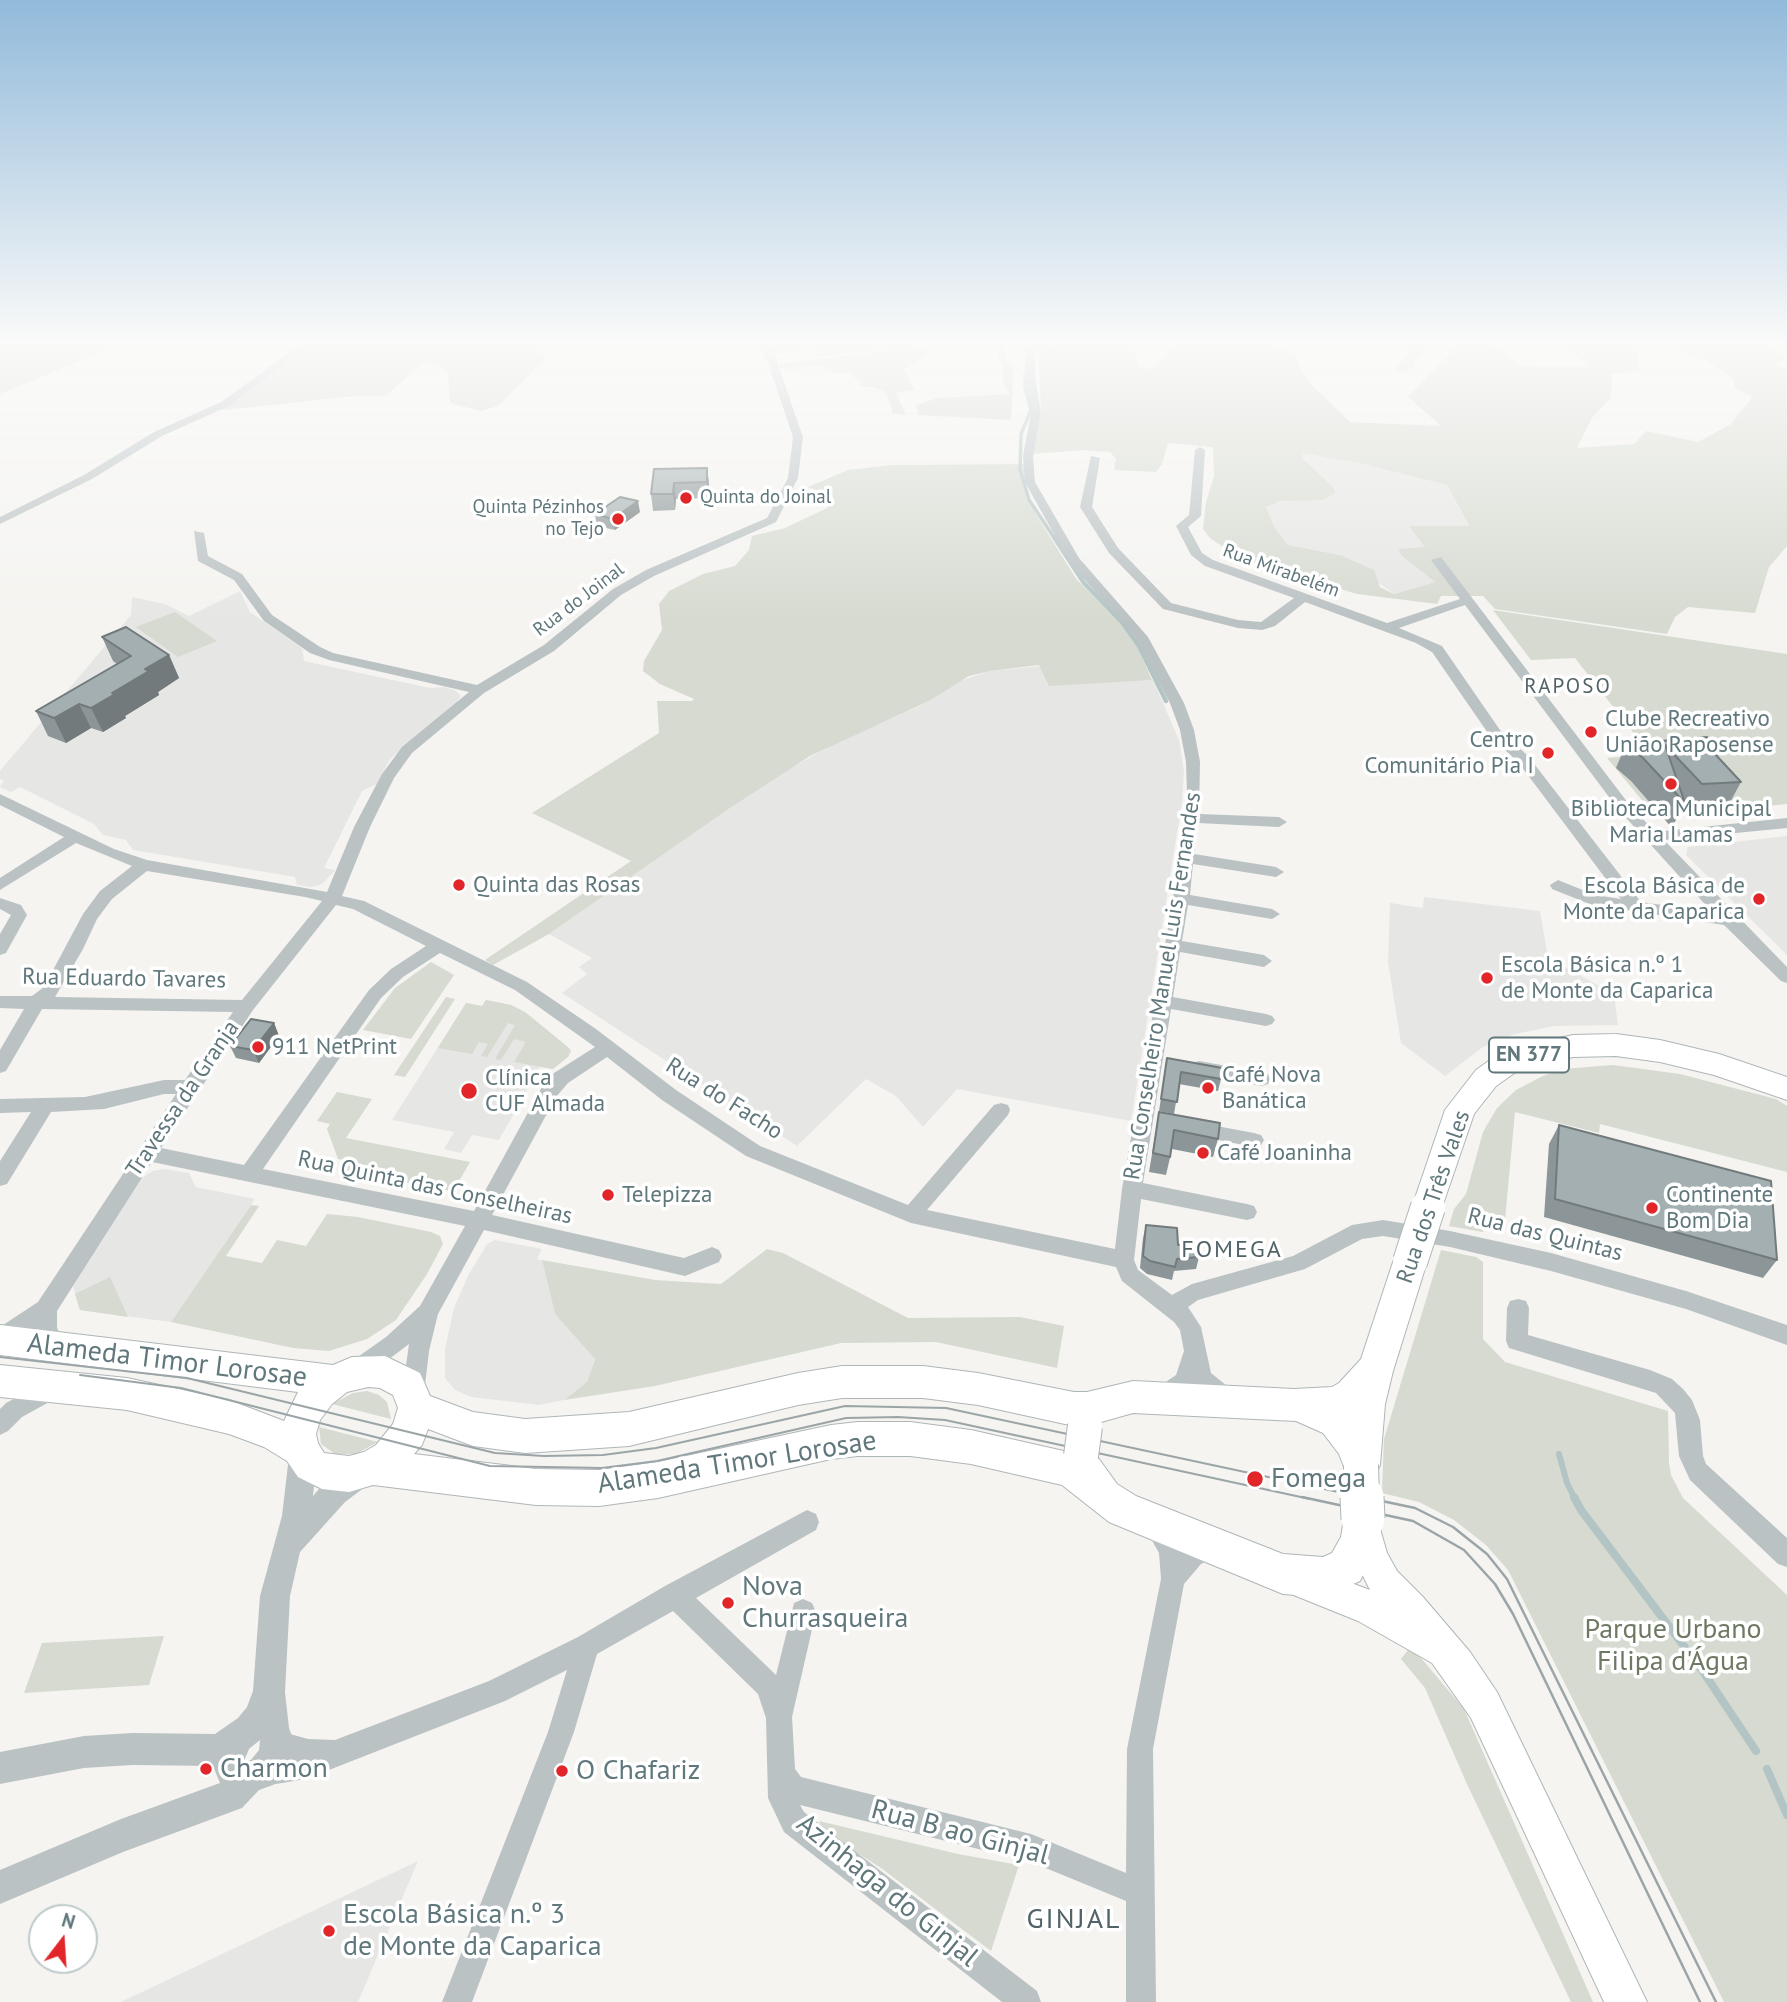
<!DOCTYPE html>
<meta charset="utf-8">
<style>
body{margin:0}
#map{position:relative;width:1787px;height:2002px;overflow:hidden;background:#f5f4f1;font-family:"PT Sans",sans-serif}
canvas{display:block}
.north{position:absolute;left:28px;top:1904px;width:70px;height:70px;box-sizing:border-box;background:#fff;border:2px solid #bfc9cb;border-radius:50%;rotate:17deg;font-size:19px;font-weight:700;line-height:28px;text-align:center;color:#60777c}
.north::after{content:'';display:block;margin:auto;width:24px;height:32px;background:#e12528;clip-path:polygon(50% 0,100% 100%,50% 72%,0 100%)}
</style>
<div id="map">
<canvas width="1787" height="2002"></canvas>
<div class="north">N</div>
</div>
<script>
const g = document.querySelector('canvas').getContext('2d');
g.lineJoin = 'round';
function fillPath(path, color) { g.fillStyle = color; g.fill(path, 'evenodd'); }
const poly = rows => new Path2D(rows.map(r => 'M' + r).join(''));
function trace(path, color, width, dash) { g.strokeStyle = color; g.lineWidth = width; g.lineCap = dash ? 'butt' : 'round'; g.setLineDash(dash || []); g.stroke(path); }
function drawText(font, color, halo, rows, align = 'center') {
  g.font = font + ' "PT Sans",sans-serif'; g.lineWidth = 7; g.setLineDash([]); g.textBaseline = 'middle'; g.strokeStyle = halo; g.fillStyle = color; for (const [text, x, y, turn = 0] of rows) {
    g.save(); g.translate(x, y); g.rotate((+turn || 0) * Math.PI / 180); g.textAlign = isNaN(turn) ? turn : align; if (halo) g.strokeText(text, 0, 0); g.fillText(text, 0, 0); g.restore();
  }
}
fillPath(poly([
 [1303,452,1359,463,1447,485,1469,527,1409,526,1426,547,1402,556,1435,582,1394,594,1340,555,1287,545,1275,528,1266,507,1271,503,1295,500,1333,487,1303,457],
 [240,591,250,612,302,648,304,661,430,688,445,687,456,691,461,696,456,704,390,759,377,784,362,791,324,868,335,870,322,884,311,887,297,885,295,877,133,850,126,840,103,835,94,824,20,787,11,792,0,787,4,780,0,779,0,771,131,615,132,597,165,604,189,616],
 [1041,666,1048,684,1153,680,1179,740,1184,771,1182,802,1131,1121,957,1089,923,1127,896,1096,866,1079,797,1146,562,993,587,974,579,967,592,958,549,934,730,808,782,773,836,743,924,704,960,681,990,671],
 [1787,836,1787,955,1686,855,1688,847],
 [1424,897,1540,911,1548,958,1614,994,1618,1025,1554,1026,1515,1034,1483,1047,1445,1076,1401,1043,1388,962,1390,903,1423,908],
 [486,1000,511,1005,525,1012,570,1049,570,1053,553,1069,540,1067,499,1140,472,1135,461,1153,444,1149,454,1132,392,1120,466,1003,482,1006],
 [165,1169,189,1173,196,1187,255,1199,171,1322,80,1310,73,1286,141,1179,152,1171],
 [495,1240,542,1249,537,1259,542,1260,555,1314,595,1358,587,1382,564,1400,539,1405,471,1397,455,1390,445,1378,445,1349,454,1308,468,1276,487,1244],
 [418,1861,358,2002,121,2002]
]), '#e6e6e5');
fillPath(poly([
 [0,342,126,342,0,394],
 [310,342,553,342,539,351,544,355,543,362,498,406,481,411,453,404,450,401,448,375,439,365,428,363,420,366,385,396,356,396,213,411],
 [759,342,922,342,911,346,816,357,814,349,777,353,766,361],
 [993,342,1003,345,1007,361,1014,365,1011,420,918,415,916,405,937,398,1010,394,1003,382,1003,368],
 [1035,342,1048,346,1071,342,1136,342,1133,345,1139,367,1152,369,1179,342,1266,342,1296,354,1301,370,1312,385,1350,422,1441,426,1408,397,1461,342,1501,347,1520,366,1589,367,1559,342,1630,342,1637,354,1640,370,1612,374,1611,398,1592,418,1577,448,1634,444,1646,431,1698,442,1731,424,1753,396,1735,389,1733,379,1706,360,1688,356,1680,349,1680,342,1766,342,1787,357,1777,366,1787,369,1787,546,1769,567,1755,613,1688,607,1675,617,1667,634,1495,609,1483,596,1441,596,1437,604,1357,594,1251,562,1235,555,1210,538,1203,529,1206,502,1214,476,1213,447,1168,443,1162,464,1156,472,1114,470,1116,459,1110,452,1082,450,1033,454,1041,413,1039,364],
 [1303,453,1359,463,1447,485,1469,526,1409,526,1425,547,1398,549,1402,556,1435,582,1394,594,1380,587,1374,570,1340,555,1288,545,1275,528,1266,507,1280,501,1323,500,1335,493,1333,487,1303,458],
 [1410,342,1430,342,1424,346,1427,352,1414,361,1414,367,1404,372,1396,371,1395,368,1409,354,1405,351,1411,348,1407,344],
 [917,347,930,354,904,369,914,390,896,393,906,415,893,414,886,392,871,387,860,387,862,383,849,373,835,373,816,364,789,370,780,367,779,364],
 [1032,464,1025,489,1027,500,1077,580,1120,622,1137,646,1152,680,1049,686,1039,665,990,671,969,676,929,701,810,756,730,808,549,934,493,965,485,960,631,861,532,813,659,733,657,701,692,701,694,699,660,684,643,671,644,661,662,630,659,604,669,591,703,574,735,566,749,550,752,536,785,528,827,508,834,498,808,487,848,470,892,465],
 [1493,610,1787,654,1787,804,1656,817,1607,758,1650,754,1575,658,1531,660],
 [175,612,217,641,178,657,136,627],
 [431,962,454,975,411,1039,363,1030,395,988],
 [446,997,455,999,405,1077,394,1075],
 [486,1000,511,1005,525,1012,568,1047,571,1051,568,1057,553,1069,514,1062,526,1042,514,1039,501,1060,495,1059,515,1025,508,1023,487,1057,481,1056,488,1044,479,1042,472,1054,438,1048,466,1003,482,1006],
 [1613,1065,1680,1074,1776,1099,1787,1106,1787,1172,1600,1124,1599,1133,1515,1112,1505,1220,1486,1218,1483,1232,1449,1226,1454,1209,1466,1194,1483,1132,1497,1108,1516,1090,1543,1076,1563,1069],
 [337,1092,372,1099,346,1138,470,1162,458,1183,455,1182,450,1191,339,1169,345,1160,338,1159,327,1129,330,1124,317,1121],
 [251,1205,259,1206,226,1256,262,1263,277,1240,306,1246,327,1214,358,1217,431,1232,440,1236,443,1244,427,1274,396,1320,367,1339,329,1351,293,1348,171,1322],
 [767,1249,783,1253,908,1318,1020,1317,1064,1326,1057,1368,936,1342,841,1343,655,1386,564,1400,587,1382,595,1359,555,1314,542,1260,655,1280,721,1284],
 [1441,1250,1476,1257,1483,1262,1483,1339,1505,1362,1668,1411,1669,1463,1671,1475,1683,1498,1787,1595,1787,2002,1724,2002,1508,1570,1486,1545,1454,1520,1419,1502,1382,1493,1384,1439],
 [110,1277,128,1317,80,1310,75,1294],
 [367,1391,379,1395,387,1402,391,1419,332,1404,353,1393],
 [319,1427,378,1442,356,1454,335,1454,321,1444],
 [164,1636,149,1685,24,1693,42,1643],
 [1411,1646,1464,1709,1593,2002,1571,2002,1466,1782,1425,1688,1401,1659],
 [819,1821,958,1854,1019,1865,991,1951,881,1868,823,1831]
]), '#d6dad0');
trace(poly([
 [1025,374,1025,388,1031,410,1021,434,1020,469,1029,500,1055,539]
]), '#b2c4c4', 3.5);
trace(poly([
 [1054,537,1084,583,1122,622,1139,646,1166,701]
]), '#b2c4c4', 4.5);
trace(poly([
 [1559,1454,1567,1483,1575,1499]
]), '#b2c4c4', 6);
trace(poly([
 [1574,1497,1581,1510,1702,1670,1756,1751],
 [1767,1769,1787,1815]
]), '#b2c4c4', 8);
const secondary = poly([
 [1364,1511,1376,1515,1387,1553,1397,1571,1423,1597,1470,1652,1497,1692,1647,2002,1604,2002,1471,1718,1432,1663,1358,1621,1291,1594,1286,1582,1291,1570,1303,1565,1370,1590,1354,1558,1347,1527,1352,1515,1364,1511]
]);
const primary = poly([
 [1616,1034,1660,1040,1719,1054,1787,1077,1787,1100,1714,1075,1660,1062,1616,1056,1573,1057,1520,1069,1496,1086,1474,1114,1439,1216,1428,1220,1417,1216,1412,1207,1445,1110,1476,1070,1501,1052,1511,1049,1573,1035,1616,1034],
 [1410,1248,1422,1252,1427,1262,1393,1371,1385,1404,1380,1465,1374,1477,1361,1483,1348,1477,1339,1454,1323,1433,1296,1421,1133,1413,1087,1426,1074,1426,978,1405,923,1398,842,1398,798,1405,629,1446,525,1453,473,1446,428,1429,422,1445,414,1454,536,1469,599,1470,658,1462,831,1425,858,1422,910,1422,971,1430,1099,1459,1117,1484,1136,1496,1283,1554,1323,1557,1332,1553,1341,1537,1344,1519,1349,1506,1363,1500,1377,1506,1382,1519,1379,1542,1360,1581,1324,1597,1283,1594,1109,1522,1062,1485,971,1464,910,1456,858,1456,831,1459,658,1498,599,1506,536,1505,373,1485,349,1492,322,1489,298,1477,287,1461,264,1447,229,1434,127,1410,0,1397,0,1365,127,1378,229,1400,284,1421,298,1392,0,1355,0,1325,333,1365,352,1357,385,1356,420,1373,430,1396,473,1412,525,1419,629,1412,798,1373,842,1366,923,1366,978,1373,1074,1392,1087,1392,1133,1381,1294,1389,1332,1387,1339,1383,1361,1359,1393,1262,1398,1252,1410,1248],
 [368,1387,380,1388,393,1395,398,1408,393,1424,376,1445,364,1452,349,1456,324,1453,318,1443,316,1434,320,1420,332,1404,347,1392,368,1387]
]);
trace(secondary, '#aeb6b8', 2);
trace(primary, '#afb6b8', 2);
fillPath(poly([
 [304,342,314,342,229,406,162,436,92,479,0,524,0,517,84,475,154,432,221,402,304,342],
 [761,342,770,342,803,437,798,478,776,522,654,576,621,595,554,651,484,693,412,753,394,778,370,827,342,896,364,901,527,982,596,1029,676,1090,760,1146,908,1205,994,1105,1001,1103,1008,1105,1010,1110,1008,1115,927,1210,1115,1249,1122,1189,1173,899,1187,794,1186,762,1180,730,1170,703,1136,638,1070,563,1025,482,1023,456,1031,413,1025,377,1025,342,1035,342,1035,377,1041,413,1033,456,1035,482,1079,558,1148,637,1184,703,1194,730,1200,762,1199,814,1279,817,1287,822,1279,827,1198,823,1194,854,1276,867,1284,872,1276,877,1193,864,1190,895,1272,909,1280,914,1272,919,1188,905,1182,941,1264,955,1272,961,1264,967,1180,952,1173,997,1266,1014,1272,1016,1275,1020,1272,1024,1266,1026,1171,1009,1143,1183,1247,1204,1254,1206,1257,1212,1254,1218,1247,1220,1141,1199,1134,1260,1138,1270,1172,1295,1192,1284,1293,1256,1352,1225,1383,1220,1450,1231,1551,1253,1686,1291,1787,1325,1787,1345,1686,1309,1551,1271,1450,1247,1383,1236,1362,1239,1305,1269,1198,1300,1188,1307,1201,1327,1211,1373,1232,1390,1235,1397,1232,1404,1224,1407,1200,1393,1194,1385,1188,1394,1162,1407,1154,1404,1151,1397,1154,1390,1176,1375,1184,1351,1180,1330,1174,1322,1122,1281,1116,1267,911,1223,746,1156,662,1100,607,1057,568,1083,556,1097,492,1215,684,1258,712,1247,719,1250,722,1256,719,1262,685,1276,484,1230,438,1314,429,1351,424,1394,421,1401,413,1404,405,1401,402,1394,409,1344,368,1375,360,1378,352,1375,349,1368,352,1361,386,1337,420,1306,465,1226,152,1162,57,1311,57,1328,66,1345,63,1352,55,1355,47,1352,35,1329,0,1348,0,1327,38,1302,176,1094,164,1094,104,1109,51,1112,7,1184,0,1186,0,1161,31,1112,0,1113,0,1099,85,1097,164,1080,185,1080,233,1012,42,1009,6,1071,0,1073,0,1050,24,1009,0,1008,0,996,32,996,44,987,83,914,100,891,132,866,76,843,0,890,0,878,64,837,0,805,0,794,114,849,147,860,327,892,354,827,382,774,402,747,469,692,329,660,310,653,264,621,234,580,198,561,194,531,204,533,208,556,242,574,272,615,320,647,333,653,477,685,544,645,613,589,646,570,767,518,788,478,793,437,761,342],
 [147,871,305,897,322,901,242,1000,55,997,83,949,97,919,112,899,147,871],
 [336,905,353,909,426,946,391,969,369,990,244,1165,161,1148,253,1010,336,905],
 [440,953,515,990,595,1047,554,1073,542,1087,474,1211,263,1169,381,998,403,977,440,953],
 [1200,447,1205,450,1201,516,1188,527,1202,553,1213,560,1387,623,1460,599,1431,560,1441,557,1628,803,1655,832,1787,818,1787,828,1664,840,1787,967,1787,983,1781,981,1724,925,1592,905,1552,889,1550,885,1558,880,1595,895,1621,899,1518,762,1490,736,1432,652,1416,643,1305,602,1275,626,1262,630,1238,628,1163,609,1109,553,1080,507,1091,456,1100,458,1092,507,1118,548,1171,603,1238,620,1261,622,1294,598,1205,566,1191,555,1176,526,1189,515,1195,450,1200,447],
 [1465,605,1618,809,1712,912,1641,902,1528,756,1500,730,1442,646,1399,628,1465,605],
 [0,898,21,905,27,915,6,953,0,955,0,934,11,915,0,909,0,898],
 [1199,1061,1261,1072,1268,1074,1270,1079,1268,1084,1261,1086,1193,1073,1190,1068,1193,1063,1199,1061],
 [1195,1122,1254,1133,1261,1135,1264,1140,1261,1145,1254,1147,1188,1134,1185,1129,1188,1124,1195,1122],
 [1518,1299,1526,1301,1529,1308,1528,1335,1650,1370,1672,1379,1683,1389,1692,1400,1700,1420,1703,1456,1706,1464,1787,1538,1787,1567,1778,1564,1690,1480,1679,1456,1675,1413,1656,1393,1509,1348,1506,1341,1507,1308,1510,1301,1518,1299],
 [52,1379,60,1382,63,1389,60,1396,22,1417,8,1431,0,1435,0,1409,6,1403,52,1379],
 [807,1510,816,1514,819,1522,816,1530,696,1598,776,1675,794,1603,803,1599,812,1603,816,1612,792,1717,795,1769,801,1777,1031,1834,1126,1873,1127,1749,1161,1579,1159,1553,1144,1526,1147,1518,1156,1514,1165,1518,1174,1529,1182,1549,1212,1533,1221,1537,1224,1545,1221,1553,1201,1564,1184,1584,1153,1749,1156,2002,1126,2002,1126,1901,1031,1862,800,1805,804,1812,1037,1991,1041,2002,1002,2002,784,1832,768,1798,766,1718,758,1694,673,1611,597,1654,574,1732,472,2002,442,2002,548,1732,567,1670,505,1701,306,1779,264,1786,254,1782,250,1772,254,1762,275,1757,264,1739,268,1730,277,1726,290,1734,308,1739,335,1740,489,1681,578,1637,665,1586,807,1510]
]), '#bbc2c4');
fillPath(poly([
 [303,1443,313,1447,317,1456,313,1496,325,1482,359,1462,369,1466,373,1475,369,1484,345,1502,300,1552,290,1596,285,1692,289,1728,293,1739,285,1768,273,1785,259,1790,242,1808,123,1852,0,1904,0,1870,121,1819,220,1783,213,1766,132,1765,84,1768,0,1784,0,1752,84,1736,132,1733,215,1734,238,1718,247,1707,253,1691,260,1596,282,1516,289,1456,293,1447,303,1443],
 [260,1740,259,1750,251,1760,244,1761,249,1749,260,1740]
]), '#bbc2c4');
fillPath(secondary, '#fff');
fillPath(primary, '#fff');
trace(poly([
 [0,1357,187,1378,495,1453,544,1456,603,1455,656,1448,845,1406,946,1408,1371,1499],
 [80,1375,181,1388,490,1466,602,1468,657,1461,846,1418,898,1417,945,1420,1310,1499]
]), '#9ba5a8', 2);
trace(poly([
 [1302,1497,1413,1521,1464,1550,1495,1584,1513,1614,1700,2002],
 [1363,1497,1415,1508,1453,1527,1487,1554,1507,1579,1716,2002]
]), '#9ba5a8', 2.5);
const primaryBridgeFar1 = poly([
 [1410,1262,1428,1207],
 [1081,1456,1085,1426],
 [1361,1465,1362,1499]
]);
const primaryBridge = poly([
 [1362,1497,1363,1519]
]);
trace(primaryBridgeFar1, '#afb6b8', 36, []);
trace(primaryBridge, '#afb6b8', 45, []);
trace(primaryBridgeFar1, '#fff', 34);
trace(primaryBridge, '#fff', 43);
fillPath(poly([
 [707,468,709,484,708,498,676,499,675,510,653,511,651,494],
 [640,512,615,530,597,526,595,514],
 [102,637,169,655,179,678,158,692,159,695,125,716,126,718,103,732,91,728,66,743,48,736,36,711,117,664,113,661],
 [1707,737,1715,754,1741,782,1728,806,1690,809,1684,803,1672,828,1631,781,1616,768,1626,744],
 [274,1023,279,1036,259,1063,236,1058,230,1046],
 [1167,1058,1221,1079,1218,1091,1179,1084,1174,1114,1159,1111],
 [1159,1112,1218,1139,1213,1157,1172,1149,1166,1175,1149,1172],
 [1559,1125,1777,1260,1763,1278,1544,1217,1549,1144],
 [1146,1225,1199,1257,1196,1269,1174,1271,1172,1280,1147,1274,1140,1268,1143,1238]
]), '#8c9698');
fillPath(poly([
 [707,468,709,484,708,498,707,482],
 [674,483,676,499,675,510,673,494],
 [638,501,640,512,615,530,613,519],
 [169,655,179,678,158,692,159,695,125,716,126,718,103,732,91,708,145,669],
 [79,704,91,728,66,743,54,718],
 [274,1023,279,1036,259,1063,253,1050]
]), '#727a7c');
const building = poly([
 [707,468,707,482,674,483,673,494,651,494,654,469,707,468],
 [620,497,638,501,613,519,595,514,620,497],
 [126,627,169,655,145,669,149,671,112,693,115,694,91,708,79,704,54,718,36,711,131,656,102,637,126,627],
 [1707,737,1715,754,1741,782,1702,784,1665,745,1685,803,1642,757,1626,744,1707,737],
 [251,1019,274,1023,253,1050,230,1046,251,1019],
 [1167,1058,1222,1068,1221,1079,1181,1072,1177,1102,1161,1099,1167,1058],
 [1159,1112,1220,1123,1218,1139,1174,1130,1170,1157,1153,1153,1159,1112],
 [1559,1125,1771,1181,1777,1260,1555,1199,1559,1125],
 [1146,1225,1177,1228,1178,1245,1197,1243,1199,1257,1177,1259,1175,1267,1150,1261,1143,1256,1146,1225]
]);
fillPath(building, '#a3afb1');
trace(building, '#727a7c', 2);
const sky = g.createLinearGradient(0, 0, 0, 623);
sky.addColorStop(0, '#92bada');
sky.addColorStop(0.55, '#fafaf9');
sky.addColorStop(1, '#fafaf900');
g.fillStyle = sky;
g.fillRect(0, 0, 1787, 623);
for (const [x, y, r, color] of [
 [686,498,7,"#e12528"],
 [618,519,7,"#e12528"],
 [1591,732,7,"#e12528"],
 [1548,753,7,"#e12528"],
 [1671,784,7,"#e12528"],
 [459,885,7,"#e12528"],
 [1759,899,7,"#e12528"],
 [1487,978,7,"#e12528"],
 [258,1047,7,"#e12528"],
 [1208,1088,7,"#e12528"],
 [469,1091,9,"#e12528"],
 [1203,1153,7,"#e12528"],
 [608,1195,7,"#e12528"],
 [1652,1208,7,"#e12528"],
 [1255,1479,9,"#e12528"],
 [728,1603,7,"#e12528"],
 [206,1769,7,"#e12528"],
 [562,1771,7,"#e12528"],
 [329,1931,7,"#e12528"]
]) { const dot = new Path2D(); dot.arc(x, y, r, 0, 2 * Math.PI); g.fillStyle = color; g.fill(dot); trace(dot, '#fff', 2.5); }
drawText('19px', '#60777c', '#fff', [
 ["Quinta do Joinal",700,498],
 ["Quinta Pézinhos",604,508,"right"],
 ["no Tejo",604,530,"right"]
], 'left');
drawText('19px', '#60777c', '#fff', [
 ["Rua Mirabelém",1281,571,20],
 ["Rua do Joinal",579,600,-37]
]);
g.letterSpacing = '2px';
drawText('21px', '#526367', '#fff', [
 ["RAPOSO",1568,687]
]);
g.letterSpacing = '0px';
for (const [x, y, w] of [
 [1529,1055,80]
]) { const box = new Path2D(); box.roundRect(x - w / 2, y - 17.5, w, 35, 5); g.fillStyle = '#fff'; g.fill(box); trace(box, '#60777c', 2); }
drawText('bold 21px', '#60777c', null, [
 ["EN 377",1529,1055]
]);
drawText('23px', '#60777c', '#fff', [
 ["Clube Recreativo",1605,719],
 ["União Raposense",1605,745],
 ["Centro",1534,740,"right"],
 ["Comunitário Pia I",1534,766,"right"],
 ["Biblioteca Municipal",1671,809,"center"],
 ["Maria Lamas",1671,835,"center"],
 ["Quinta das Rosas",473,885],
 ["Escola Básica de",1745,886,"right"],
 ["Monte da Caparica",1745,912,"right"],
 ["Escola Básica n.º 1",1501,965],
 ["de Monte da Caparica",1501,991],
 ["911 NetPrint",272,1047],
 ["Café Nova",1222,1075],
 ["Banática",1222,1101],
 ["Clínica",485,1078],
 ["CUF Almada",485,1104],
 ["Café Joaninha",1217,1153],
 ["Telepizza",622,1195],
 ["Continente",1666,1195],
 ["Bom Dia",1666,1221]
], 'left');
drawText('23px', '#60777c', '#fff', [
 ["Rua Eduardo Tavares",124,979,1],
 ["Rua Conselheiro Manuel Luis Fernandes",1163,986,-81],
 ["Travessa da Granja",183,1099,-56],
 ["Rua do Facho",724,1099,32],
 ["Rua Quinta das Conselheiras",435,1188,12],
 ["Rua dos Três Vales",1434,1197,-71],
 ["Rua das Quintas",1545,1235,14]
]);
g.letterSpacing = '2px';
drawText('24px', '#526367', '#fff', [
 ["FOMEGA",1232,1250]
]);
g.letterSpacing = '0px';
drawText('28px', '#60777c', '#fff', [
 ["Alameda Timor Lorosae",167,1361,7],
 ["Alameda Timor Lorosae",737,1463,-9],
 ["Rua B ao Ginjal",960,1833,15],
 ["Azinhaga do Ginjal",887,1891,39]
]);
drawText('28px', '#60777c', '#fff', [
 ["Fomega",1271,1479],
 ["Nova",742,1587],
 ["Churrasqueira",742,1619],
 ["Charmon",220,1769],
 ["O Chafariz",576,1771],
 ["Escola Básica n.º 3",343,1915],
 ["de Monte da Caparica",343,1947]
], 'left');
drawText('28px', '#6d7963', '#fff', [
 ["Parque Urbano",1673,1630],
 ["Filipa d'Água",1673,1662]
]);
g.letterSpacing = '2px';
drawText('28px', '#526367', '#fff', [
 ["GINJAL",1074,1920]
]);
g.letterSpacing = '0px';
</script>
